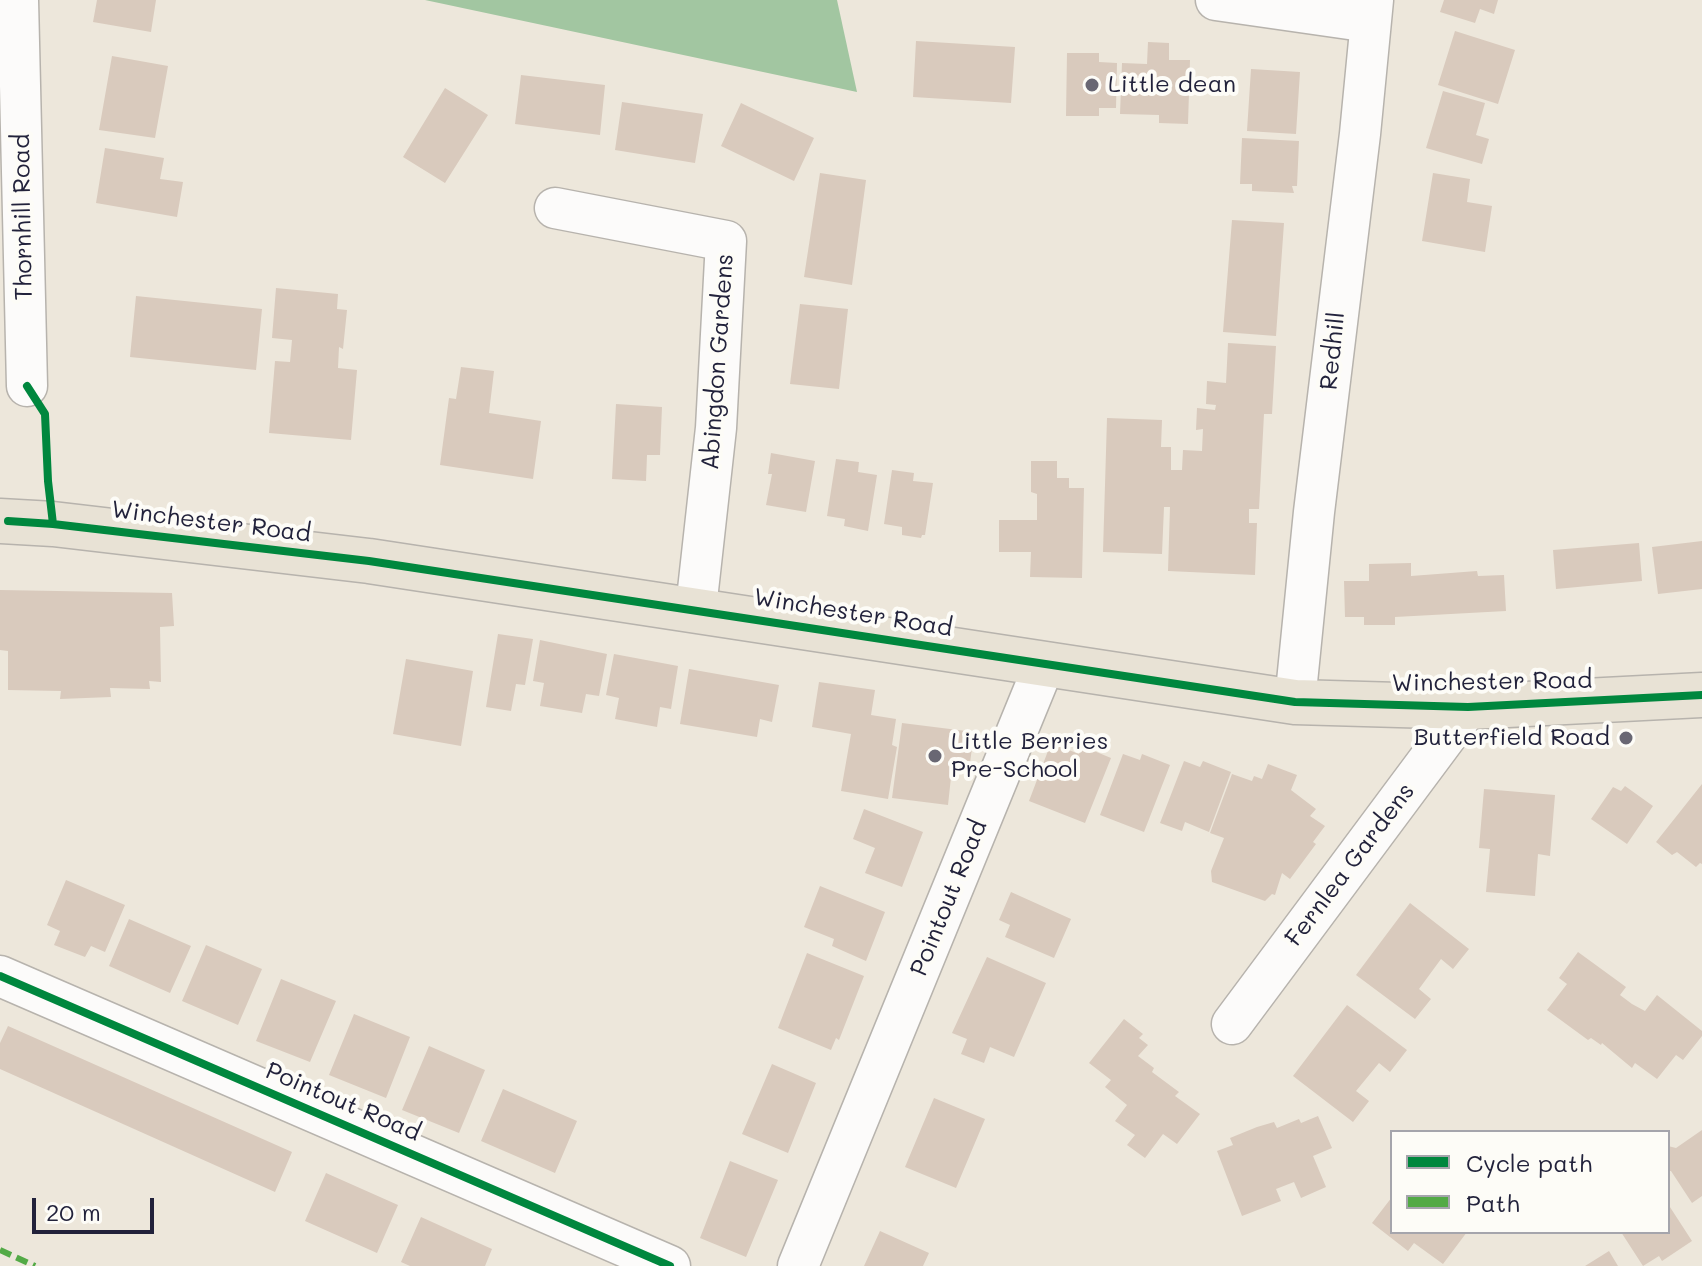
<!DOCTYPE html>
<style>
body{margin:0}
#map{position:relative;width:1702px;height:1266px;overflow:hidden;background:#ede7db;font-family:Mali,sans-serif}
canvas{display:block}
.legend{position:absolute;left:1390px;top:1130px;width:280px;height:104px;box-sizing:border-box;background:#fdfcf7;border:2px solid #a5a5ac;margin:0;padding:10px 14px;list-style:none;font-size:24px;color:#22223b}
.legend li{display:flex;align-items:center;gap:16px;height:40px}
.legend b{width:40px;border:2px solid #a5a5ac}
.scale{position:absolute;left:32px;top:1198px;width:122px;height:36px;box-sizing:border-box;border:4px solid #22223b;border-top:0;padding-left:10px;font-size:24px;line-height:28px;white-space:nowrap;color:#22223b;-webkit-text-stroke:6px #fdfcf7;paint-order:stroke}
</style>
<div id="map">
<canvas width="1702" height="1266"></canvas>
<ul class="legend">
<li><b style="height:10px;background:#00873e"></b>Cycle path</li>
<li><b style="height:10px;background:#53aa46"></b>Path</li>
</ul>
<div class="scale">20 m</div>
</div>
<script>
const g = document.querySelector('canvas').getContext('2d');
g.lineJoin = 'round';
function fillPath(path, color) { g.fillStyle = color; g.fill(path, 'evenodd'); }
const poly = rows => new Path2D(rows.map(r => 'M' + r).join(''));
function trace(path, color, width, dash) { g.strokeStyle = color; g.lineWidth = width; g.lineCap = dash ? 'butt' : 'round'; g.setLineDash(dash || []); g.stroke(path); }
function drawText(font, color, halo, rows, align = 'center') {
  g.font = font + ' Mali,sans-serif'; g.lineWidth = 8; g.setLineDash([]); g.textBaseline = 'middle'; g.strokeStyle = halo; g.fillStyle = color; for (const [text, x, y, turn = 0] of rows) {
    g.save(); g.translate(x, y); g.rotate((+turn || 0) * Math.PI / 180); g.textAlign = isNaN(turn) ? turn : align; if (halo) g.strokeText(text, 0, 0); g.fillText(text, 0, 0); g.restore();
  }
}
fillPath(poly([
 [425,0,837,0,857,92]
]), '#a2c6a1');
fillPath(poly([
 [97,0,156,0,151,32,93,22],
 [1444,0,1498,0,1494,14,1480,9,1475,23,1440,12],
 [1455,31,1515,50,1498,104,1438,85],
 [916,41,1015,47,1011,103,913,97],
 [1148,42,1169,43,1169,60,1190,60,1188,124,1159,123,1159,115,1120,114,1122,63,1147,64],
 [1067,53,1099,53,1099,62,1117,63,1116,108,1099,108,1099,116,1066,116],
 [112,56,168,66,155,138,99,130],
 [1251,69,1300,72,1296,134,1247,131],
 [521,75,605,85,600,135,515,124],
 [445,88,488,115,445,183,403,157],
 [1443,91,1485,103,1476,135,1489,139,1482,164,1426,148],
 [622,102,703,114,695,163,615,150],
 [741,103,814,138,794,181,721,146],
 [1242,138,1299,141,1297,186,1292,186,1294,193,1252,191,1252,184,1240,184],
 [105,148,164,158,160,179,183,182,177,217,96,203],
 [820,173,866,180,852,285,804,277],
 [1433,173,1470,179,1467,202,1492,206,1485,252,1422,241],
 [1232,220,1284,223,1276,336,1223,332],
 [276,288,338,294,337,309,347,310,343,349,339,347,338,368,357,370,351,440,269,433,275,361,290,362,292,340,272,338],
 [136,296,262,309,256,370,130,357],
 [800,304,848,309,839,389,790,384],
 [1228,343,1276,346,1272,414,1264,414,1259,509,1249,509,1249,523,1257,523,1255,575,1168,571,1170,507,1164,507,1162,554,1103,552,1107,418,1162,420,1161,447,1171,447,1171,470,1182,470,1183,450,1202,451,1203,429,1196,430,1197,408,1215,410,1216,405,1206,404,1207,381,1226,383],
 [461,367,494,371,489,413,541,421,533,479,440,465,449,398,456,399],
 [616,404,662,407,660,455,647,455,646,481,612,479],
 [771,453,815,461,806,512,766,505,772,474,768,474],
 [836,459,859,462,858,472,877,475,868,531,844,526,845,519,827,516],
 [1031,461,1057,461,1057,478,1069,478,1069,488,1084,488,1082,578,1030,577,1031,552,999,552,999,520,1037,520,1037,494,1031,492],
 [892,470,914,473,913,481,933,483,925,535,922,535,921,538,902,535,902,527,884,524],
 [1702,541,1702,589,1658,594,1652,547],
 [1639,543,1642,581,1556,589,1553,550],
 [1411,563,1411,576,1477,571,1478,576,1504,575,1506,611,1395,617,1395,625,1364,625,1364,617,1345,617,1344,581,1369,581,1369,564],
 [0,590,172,593,174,626,160,627,161,682,149,681,150,689,110,688,111,697,60,699,61,691,8,690,8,651,0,650],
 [498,634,533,639,525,685,516,684,511,711,486,707],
 [540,640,607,654,599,696,586,694,582,713,540,706,544,683,533,681],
 [614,654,678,666,671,709,660,707,657,727,615,719,619,698,606,695],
 [406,659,473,671,461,746,393,734],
 [689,669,779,685,772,722,760,719,757,737,680,724],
 [819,682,875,690,871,715,896,719,892,745,897,747,888,799,841,791,851,734,812,727],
 [902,723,974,732,969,771,952,768,948,805,892,798],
 [1051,743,1079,754,1082,746,1111,758,1085,823,1029,801],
 [1123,754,1140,760,1142,754,1170,765,1144,832,1100,815],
 [1184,761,1200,767,1203,761,1231,772,1209,832,1185,822,1182,831,1160,823],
 [1268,764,1297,775,1291,790,1316,809,1310,816,1325,826,1313,842,1316,844,1290,879,1282,873,1275,895,1272,894,1265,901,1212,882,1211,871,1224,838,1210,833,1232,774,1252,781,1254,776,1262,779],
 [1702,784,1702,864,1700,863,1696,867,1677,852,1672,855,1656,842],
 [1625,786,1653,806,1627,844,1591,819,1613,787,1621,791],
 [1484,789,1555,795,1550,856,1538,854,1535,896,1486,892,1490,849,1479,848],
 [864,809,923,832,902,887,865,873,875,848,853,839],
 [66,880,125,905,105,952,91,946,85,957,54,945,60,931,47,925],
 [820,886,885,912,866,961,832,946,834,939,804,927],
 [1011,892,1071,919,1054,958,1005,937,1010,925,999,920],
 [1410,903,1469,949,1453,969,1441,959,1419,989,1431,999,1415,1019,1356,975],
 [129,919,191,946,170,993,109,966],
 [206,945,262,969,238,1025,182,1001],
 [1578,952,1626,987,1620,995,1632,1004,1645,1011,1657,995,1702,1031,1702,1036,1683,1060,1676,1055,1657,1079,1635,1063,1632,1068,1602,1043,1601,1045,1591,1038,1588,1040,1547,1010,1567,984,1559,978],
 [807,953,864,976,839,1040,836,1038,831,1050,778,1028],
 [987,957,1046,983,1014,1057,990,1047,984,1063,961,1054,967,1039,952,1033],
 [281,979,336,1001,310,1062,256,1041],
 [1347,1005,1407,1050,1390,1072,1379,1063,1356,1091,1369,1101,1353,1122,1293,1076],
 [354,1014,410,1037,386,1098,329,1075],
 [1124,1019,1143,1034,1139,1038,1148,1045,1138,1056,1154,1068,1152,1072,1179,1092,1175,1096,1200,1114,1177,1144,1163,1134,1145,1158,1127,1145,1135,1135,1115,1121,1127,1105,1105,1087,1111,1080,1089,1063],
 [8,1026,292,1152,275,1192,0,1069,0,1043],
 [429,1046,485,1070,459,1133,402,1110],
 [772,1064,816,1083,788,1153,742,1134],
 [503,1089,577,1121,555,1173,481,1141],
 [934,1098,985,1119,956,1188,905,1167],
 [1318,1116,1332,1148,1313,1156,1326,1187,1301,1198,1294,1182,1276,1189,1281,1201,1242,1216,1217,1151,1233,1145,1230,1138,1257,1127,1274,1122,1277,1128,1299,1119,1301,1123],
 [1702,1130,1702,1196,1692,1203,1671,1171,1668,1171,1668,1146,1676,1148],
 [730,1161,778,1180,746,1257,700,1238],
 [326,1173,398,1205,377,1253,305,1221],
 [1392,1197,1392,1232,1467,1232,1443,1264,1414,1243,1408,1251,1372,1223],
 [1668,1204,1692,1241,1662,1261,1659,1256,1643,1266,1621,1232,1668,1232],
 [421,1217,492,1249,485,1266,410,1266,401,1262],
 [880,1231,929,1253,923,1266,864,1266],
 [1609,1251,1618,1266,1585,1266]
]), '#d9cabd');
const street = poly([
 [18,0,27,386],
 [1216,0,1370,22],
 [555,208,726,241,716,428,696,608],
 [1295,702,1314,512,1360,134,1373,0],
 [0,976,670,1266],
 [1232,1024,1468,707],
 [798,1266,1045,663]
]);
const primary = poly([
 [0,521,53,524,369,561,1295,702,1468,707,1702,695]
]);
trace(street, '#b7b3ad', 43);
trace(primary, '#b7b3ad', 47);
trace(street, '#fcfbfa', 40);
trace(primary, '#e8e2d5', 44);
trace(poly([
 [0,1250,35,1266]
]), '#53aa46', 6, [12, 6]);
trace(poly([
 [27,386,45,414,48,481,53,524],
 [8,521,53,524,369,561,1295,702,1468,707,1702,695],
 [0,976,670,1266]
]), '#00873e', 8);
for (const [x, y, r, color] of [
 [1092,85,8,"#696773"],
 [1626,738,8,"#696773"],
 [935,756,8,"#696773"]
]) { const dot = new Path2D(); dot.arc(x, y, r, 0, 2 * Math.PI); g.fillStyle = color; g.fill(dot); trace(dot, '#fdfcf7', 3); }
drawText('24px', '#22223b', '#fdfcf7', [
 ["Little dean",1108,85],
 ["Butterfield Road",1610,738,"right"],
 ["Little Berries",951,742],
 ["Pre-School",951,770]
], 'left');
drawText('24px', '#22223b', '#fdfcf7', [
 ["Thornhill Road",23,217,-91],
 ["Redhill",1333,351,-84],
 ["Abingdon Gardens",718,362,-86],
 ["Winchester Road",211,522,7],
 ["Winchester Road",853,613,9],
 ["Winchester Road",1492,682,-1],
 ["Fernlea Gardens",1350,865,-53],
 ["Pointout Road",949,898,-68],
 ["Pointout Road",343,1102,23]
]);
</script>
